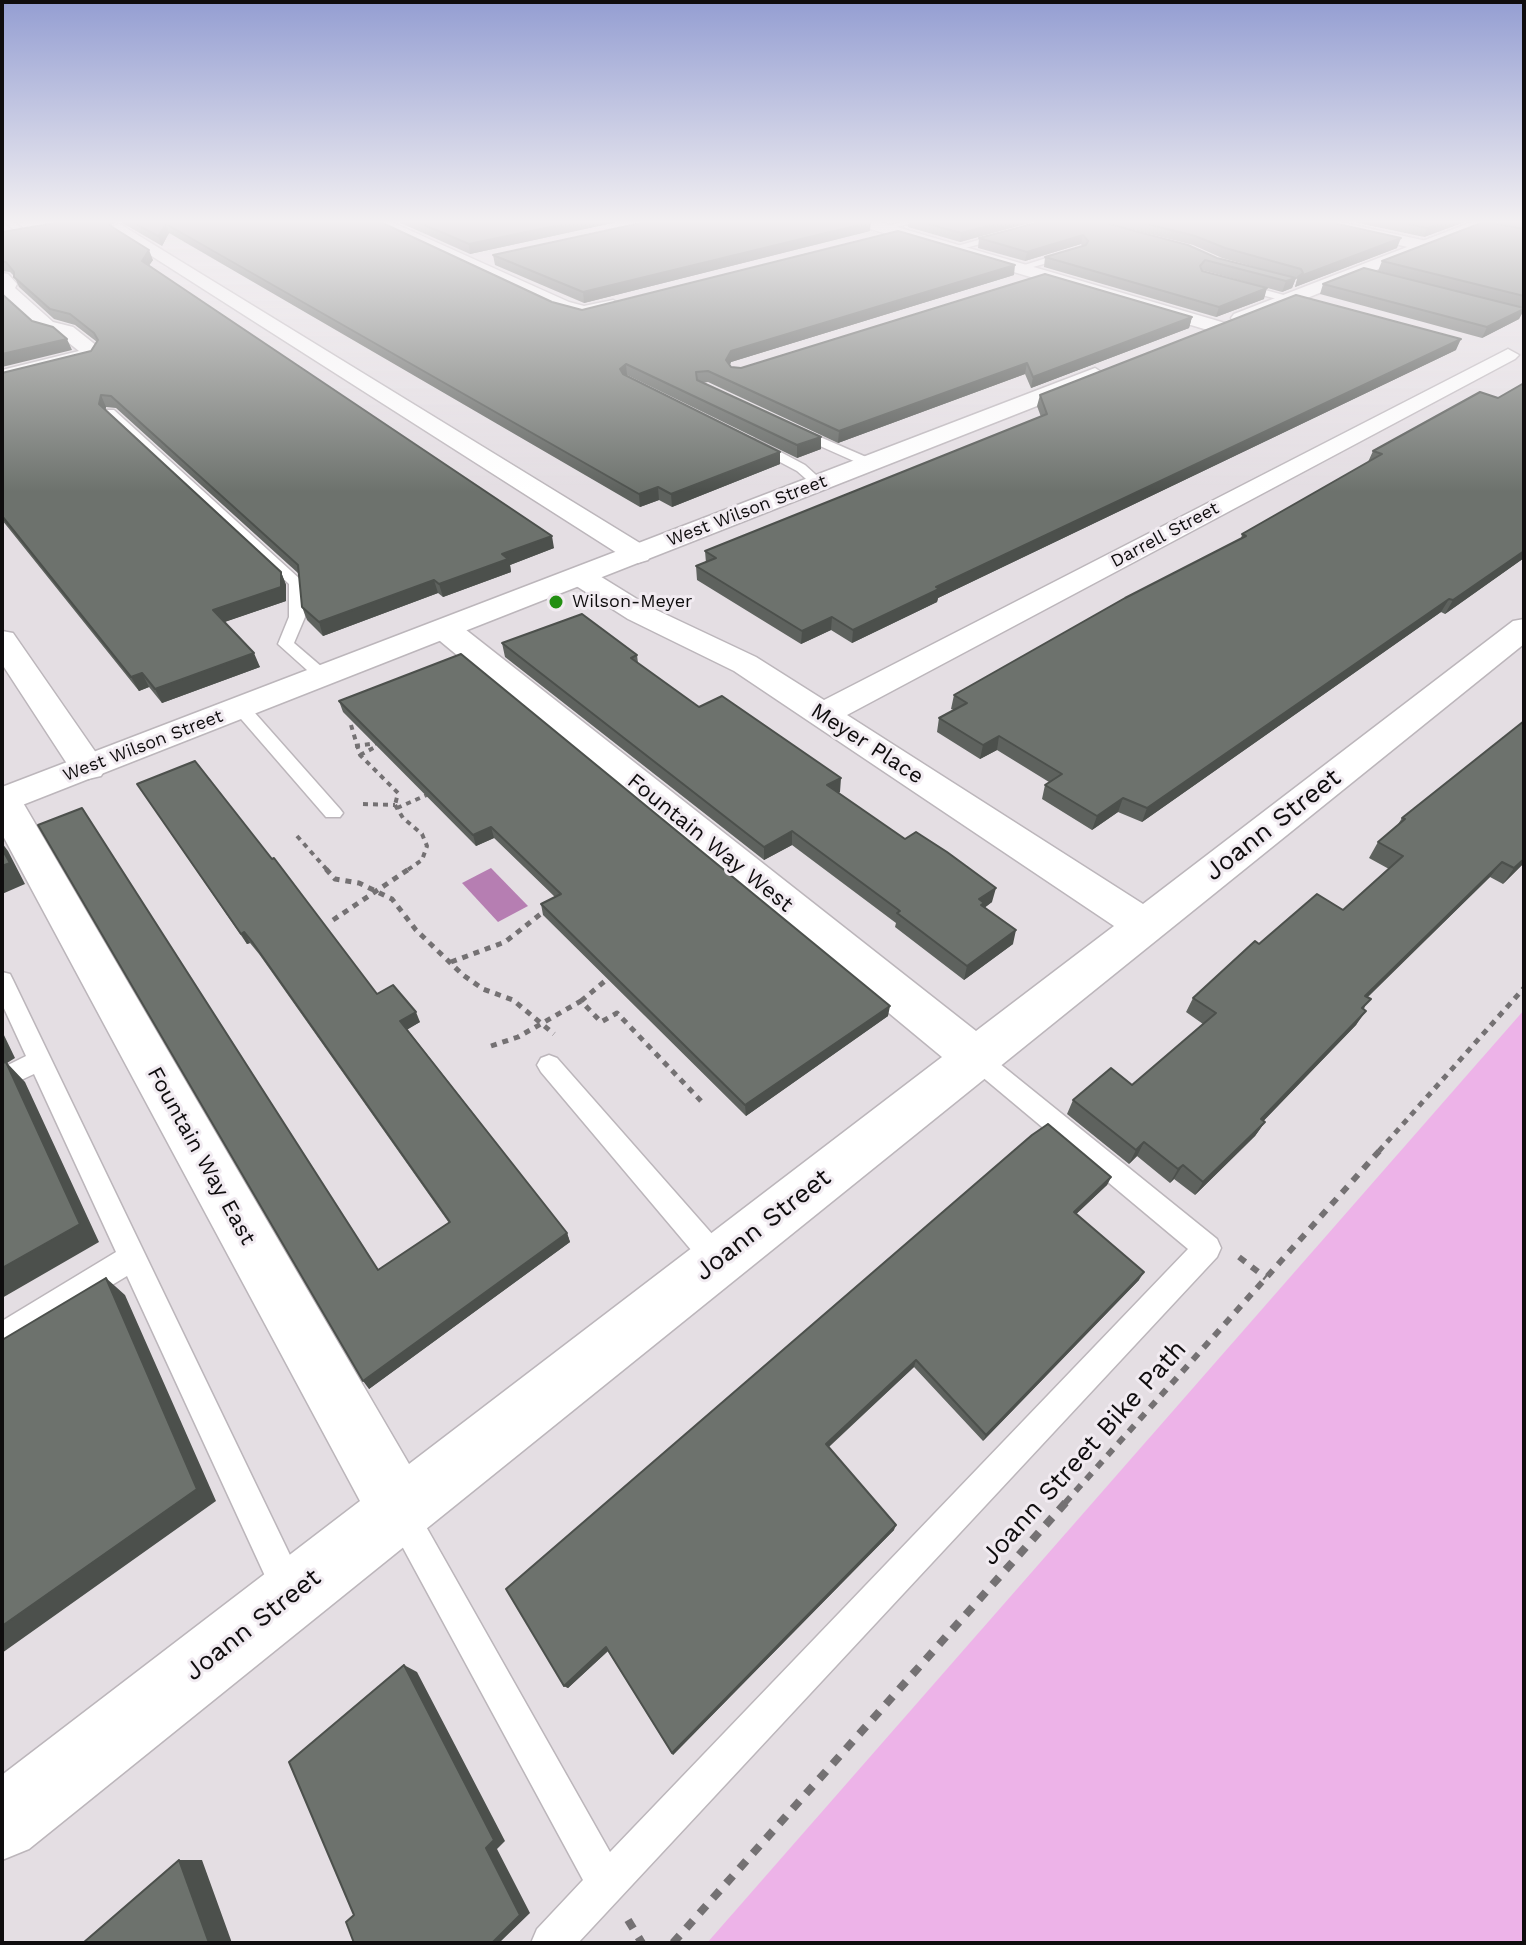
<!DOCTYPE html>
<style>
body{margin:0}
#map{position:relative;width:1526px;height:1945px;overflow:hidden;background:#e4dee3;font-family:"Work Sans",sans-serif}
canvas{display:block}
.frame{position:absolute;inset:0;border:4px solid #0f0d0e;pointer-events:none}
</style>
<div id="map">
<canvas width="1526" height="1945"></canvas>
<div class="frame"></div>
</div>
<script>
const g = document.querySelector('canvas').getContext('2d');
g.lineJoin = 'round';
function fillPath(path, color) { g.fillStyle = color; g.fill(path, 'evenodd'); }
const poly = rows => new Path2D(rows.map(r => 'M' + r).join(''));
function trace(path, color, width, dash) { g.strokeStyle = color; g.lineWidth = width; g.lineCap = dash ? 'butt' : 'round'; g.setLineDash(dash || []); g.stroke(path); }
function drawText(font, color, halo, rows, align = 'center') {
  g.font = font + ' "Work Sans",sans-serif'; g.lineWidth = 6; g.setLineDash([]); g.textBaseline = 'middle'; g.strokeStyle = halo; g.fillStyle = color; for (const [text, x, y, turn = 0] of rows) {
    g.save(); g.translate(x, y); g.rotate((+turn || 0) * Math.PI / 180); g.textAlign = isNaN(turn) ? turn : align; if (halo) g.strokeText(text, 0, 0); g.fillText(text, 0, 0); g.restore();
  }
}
fillPath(poly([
 [1524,1010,1524,1943,707,1943]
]), '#edb3e8');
fillPath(poly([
 [491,868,528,906,498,922,462,883]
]), '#b67eb2');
const service = poly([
 [2,220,11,220,25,231,18,233,2,220],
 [910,220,923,220,885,230,881,228,910,220],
 [1007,232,1010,236,954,251,950,248,1007,232],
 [1072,250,1075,255,1019,271,1015,268,1072,250],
 [1239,283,1291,297,1293,299,1288,302,1236,288,1239,283],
 [106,410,114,410,301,580,305,617,294,643,329,673,331,676,329,679,317,679,278,644,289,617,289,584,106,414,106,410],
 [797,427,873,460,875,463,865,466,793,434,793,428,797,427],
 [748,439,756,439,805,465,825,483,814,486,797,471,748,445,748,439],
 [241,703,247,704,340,809,343,813,340,817,326,817,235,712,232,708,235,704,241,703],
 [2,972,10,974,13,980,301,1578,306,1590,301,1602,289,1607,277,1602,127,1276,2,1351,2,1321,116,1252,34,1074,2,1089,2,1068,26,1056,2,1004,2,972],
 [976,1048,984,1051,1217,1239,1221,1248,1217,1257,578,1943,531,1943,537,1929,583,1880,389,1522,384,1511,389,1500,400,1495,411,1500,610,1852,1188,1249,968,1065,964,1058,968,1051,976,1048],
 [549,1055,557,1058,728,1252,732,1261,728,1270,718,1274,708,1270,541,1072,537,1065,541,1058,549,1055]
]);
const minor = poly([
 [366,220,387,220,569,302,584,306,613,300,623,306,620,310,584,318,555,310,366,220],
 [848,220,873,220,1225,323,1228,327,1218,333,1211,331,850,223,848,220],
 [1302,220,1331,220,1431,242,1433,246,1425,251,1304,223,1302,220],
 [120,224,648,548,652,554,648,560,638,563,628,560,114,232,114,226,120,224],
 [2,273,8,274,17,284,15,288,53,322,73,327,97,346,100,350,95,359,2,384,2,370,79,351,59,335,39,330,2,296,2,273],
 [1508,349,1519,355,1515,359,847,715,1143,904,1513,621,1524,619,1524,644,29,1849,2,1860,2,1775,360,1501,2,834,2,789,16,792,22,801,409,1464,942,1057,434,636,429,629,434,622,445,620,456,622,976,1031,1114,926,734,671,628,619,570,582,565,576,570,570,580,567,590,570,650,607,756,657,824,700,1508,349],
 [2,631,13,633,101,760,106,768,101,776,88,779,75,776,2,664,2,631]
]);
const tertiary = poly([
 [1477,220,1499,220,1248,322,1234,322,1231,318,1234,314,1477,220],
 [1095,368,1106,375,1103,380,2,813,2,787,1095,368]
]);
trace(service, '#bcb6bb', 3);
trace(minor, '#bcb6bb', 3);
trace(tertiary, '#bcb6bb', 3);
trace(poly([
 [351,725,360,755,398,793,395,805],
 [355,746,378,743],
 [360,755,381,744],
 [363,804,395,805],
 [395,805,403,818,422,834,427,846,422,860,406,871],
 [397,808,429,794],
 [297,836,328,871]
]), '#747173', 4, [5, 5]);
trace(poly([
 [326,869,335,879,359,883,392,899,416,930,463,975,483,989,513,1000,554,1034],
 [333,920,409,869],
 [451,962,505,942,547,909],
 [581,1001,611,976],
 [491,1046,518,1037,581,1001,601,1022,617,1013,702,1102],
 [1379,1151,1524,988]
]), '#747173', 5, [6, 6]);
trace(poly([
 [1239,1257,1266,1278],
 [1065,1503,1381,1149]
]), '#747173', 6, [8, 8]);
trace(poly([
 [628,1920,642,1943],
 [673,1943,1067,1501]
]), '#747173', 8, [10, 10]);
fillPath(service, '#fff');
fillPath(minor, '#fff');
fillPath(tertiary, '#fff');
fillPath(poly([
 [74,220,376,220,552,302,582,310,1014,275,731,362,730,365,731,367,741,368,1192,317,1189,328,1031,388,1025,374,838,443,708,382,702,383,821,449,797,458,627,375,626,376,780,452,780,464,672,507,659,500,640,507,169,233,162,246,119,221,112,224,112,227,153,260,149,265,554,548,510,565,511,572,443,597,438,593,323,636,307,620,302,607,299,574,116,408,106,407,105,411,281,572,286,585,286,601,224,622,260,667,162,703,149,687,139,691,2,520,2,373,91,351,97,342,75,325,54,319,19,287,14,276,10,272,2,271,2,232],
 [394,220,626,220,470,254],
 [909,220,1093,220,1217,258,1262,269,1222,258,1193,245,1094,220,1320,220,1397,248,1295,287,1297,279,1296,278,1292,288,1282,292,1202,270,1264,299,1216,317,1044,267,1045,257,1082,246,1081,244,1025,261,978,248,979,238,1037,222,1036,221,960,242,908,227],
 [1344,220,1470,220,1424,237],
 [1499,220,1524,220,1524,308,1378,271,1382,261,1498,224],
 [870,231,584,303,495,265,493,255],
 [1323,284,1524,308,1524,310,1519,319,1482,338,1320,294],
 [1456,350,938,598,937,602,852,643,831,630,801,644,697,580,696,566,706,563,705,551,1041,417,1037,406,1040,395],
 [1524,383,1524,558,1445,614,1441,612,1142,822,1118,812,1092,830,1042,799,1045,785,1049,782,997,750,980,759,937,732,939,718,954,710,951,709,954,695,1241,539,1242,534,1368,462,1373,451,1498,398],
 [502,643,637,655,638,663,699,707,840,792,838,793,992,902,985,907,1013,944,964,980,895,927,896,923,792,845,764,860,505,657],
 [339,701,888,1016,746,1116,543,915,541,904,555,897,494,838,476,846,343,712],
 [1524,721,1524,863,1503,884,1490,877,1368,997,1364,1009,1356,1025,1263,1121,1265,1122,1255,1136,1195,1195,1174,1179,1170,1183,1137,1156,1129,1164,1067,1114,1073,1100,1132,1085,1203,1024,1186,1012,1193,998,1259,944,1343,910,1389,869,1369,858,1378,842,1397,826,1402,818],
 [137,784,377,994,420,1022,407,1029,567,1233,570,1242,369,1389,378,1270,449,1223,259,954,250,943,247,944],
 [1111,1177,1107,1185,1076,1214,1139,1280,983,1441,914,1367,829,1447,894,1530,673,1755,608,1651,568,1688,564,1686]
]), '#5e625e');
fillPath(poly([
 [18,220,40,220,20,223],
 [108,220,119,220,119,221,112,224,112,235,109,225],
 [583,220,626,220,470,254,469,244],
 [1009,220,1036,220,1036,221,960,242,961,233],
 [1449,220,1470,220,1424,237,1427,228],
 [871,222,870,231,584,303,583,292],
 [166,224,169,233,162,246,158,236],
 [1083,235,1081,244,1025,261,1027,252],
 [1401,238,1397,248,1295,287,1298,277],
 [149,250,153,260,146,270,142,261],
 [1015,265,1014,275,731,362,726,372,726,360,731,351],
 [1296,278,1292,288,1282,292,1286,281],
 [1267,288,1264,299,1216,317,1219,307],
 [1524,309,1519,319,1482,338,1487,327],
 [1192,317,1189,328,1031,388,1033,377],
 [67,339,72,350,2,367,2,354],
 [1461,339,1456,350,938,598,937,602,852,643,853,630,936,587],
 [1027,363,1025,374,838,443,839,431],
 [626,364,627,375,621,380,620,369],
 [101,395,106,407,104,416,99,404],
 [821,437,821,449,797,458,797,445],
 [780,452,780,464,672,507,671,494],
 [658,487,659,500,640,507,639,494],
 [552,536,554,548,510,565,511,572,443,597,439,584,502,554],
 [1524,551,1524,558,1445,614,1453,600],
 [281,572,286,585,286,601,219,624,213,610],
 [434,580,438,593,323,636,319,622],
 [1449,599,1441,612,1142,822,1147,808],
 [832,617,831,630,801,644,802,631],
 [254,653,260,667,162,703,155,689],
 [142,673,149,687,139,691,131,677],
 [999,736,997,750,980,759,983,745],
 [841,778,840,792,826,799,827,785],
 [1123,798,1118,812,1092,830,1097,816],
 [491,827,494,838,476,846,473,835],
 [792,831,792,845,764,860,764,847],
 [2,843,8,851,25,884,2,894],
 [1524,859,1524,863,1503,884,1514,868],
 [1502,862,1490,877,1354,1010,1365,996],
 [996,888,992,902,983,909,979,899],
 [1016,930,1013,944,964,980,967,966],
 [244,932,250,943,247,944,241,934],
 [890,1006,888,1016,746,1116,745,1105],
 [1366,1011,1356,1025,1252,1133,1261,1119],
 [416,1012,420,1022,405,1031,400,1021],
 [2,1031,15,1058,7,1063,25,1082,99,1242,2,1298],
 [1265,1122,1255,1136,1195,1195,1203,1182],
 [1144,1142,1137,1156,1129,1164,1136,1150],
 [1183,1165,1174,1179,1170,1183,1178,1169],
 [1111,1177,1107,1185,1070,1220,1074,1212],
 [567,1233,570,1242,369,1389,363,1381],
 [1144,1272,1139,1280,983,1441,986,1435],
 [106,1278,125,1295,216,1501,2,1653,2,1626],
 [916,1360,914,1367,825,1450,826,1444],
 [896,1525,894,1530,673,1755,672,1753],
 [606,1647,608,1651,568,1688,564,1686],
 [404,1665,417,1672,505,1841,497,1849,530,1913,499,1943,492,1943],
 [179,1860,202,1860,232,1943,209,1943]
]), '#4c504c');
const building = poly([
 [74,220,108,220,109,225,149,250,142,261,552,536,502,554,508,559,439,584,434,580,319,622,302,607,298,565,111,396,101,395,99,404,281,572,281,587,213,610,254,653,155,689,142,673,131,677,2,516,2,373,91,351,98,340,94,333,70,314,50,309,14,277,14,272,6,262,2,262,2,232,74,220],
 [129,220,376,220,552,302,582,310,898,231,1015,265,731,351,726,360,731,367,741,368,1045,274,1192,317,1033,377,1027,363,839,431,708,371,696,372,697,380,821,437,797,445,626,364,620,369,623,374,780,452,671,494,658,487,639,494,166,224,158,236,129,220],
 [413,220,583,220,469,244,413,220],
 [655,220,868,220,871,222,583,292,493,255,655,220],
 [915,220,1009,220,961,233,915,220],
 [1041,220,1093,220,1188,245,1217,258,1296,278,1286,281,1205,260,1200,266,1202,271,1267,288,1219,307,1045,257,1086,245,1088,241,1083,235,1027,252,979,238,1040,222,1041,220],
 [1132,220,1320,220,1401,238,1298,277,1303,273,1301,269,1225,248,1195,236,1132,220],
 [1390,220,1449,220,1427,228,1390,220],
 [1484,222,1524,229,1524,296,1382,261,1484,222],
 [1364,268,1524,308,1524,309,1487,327,1323,284,1364,268],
 [2,294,32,321,53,327,67,339,2,354,2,294],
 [1296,295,1461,339,936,587,939,589,853,630,832,617,802,631,696,566,716,558,705,551,1047,414,1040,395,1296,295],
 [1524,383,1524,551,1453,600,1449,599,1147,808,1123,798,1097,816,1045,785,1062,774,999,736,983,745,939,718,967,703,954,695,1125,598,1246,536,1242,534,1382,454,1373,451,1480,392,1498,398,1524,383],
 [582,614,637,655,631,658,699,707,722,696,841,778,827,785,905,839,916,832,947,852,996,888,979,899,984,903,981,905,1016,930,967,966,897,913,900,911,792,831,764,847,502,643,582,614],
 [461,654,890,1006,745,1105,541,904,561,894,491,827,473,835,339,701,461,654],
 [1524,721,1524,859,1514,868,1502,862,1365,996,1371,999,1362,1008,1366,1011,1261,1119,1265,1122,1203,1182,1183,1165,1178,1169,1144,1142,1136,1150,1073,1100,1111,1068,1132,1085,1216,1013,1193,998,1255,941,1259,944,1317,894,1343,910,1403,856,1378,842,1405,819,1402,818,1524,721],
 [195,761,272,859,274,858,377,994,393,985,416,1012,400,1021,567,1233,363,1381,38,825,82,808,378,1270,450,1222,253,943,244,932,241,934,137,784,195,761],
 [2,849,10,863,2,866,2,849],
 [6,1062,80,1224,2,1268,2,1063,6,1062],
 [1048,1124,1111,1177,1074,1212,1144,1272,986,1435,916,1360,826,1444,896,1525,672,1753,606,1647,564,1686,506,1589,1032,1135,1048,1124],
 [106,1278,197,1489,2,1626,2,1340,106,1278],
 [404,1665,494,1840,486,1848,520,1915,492,1943,354,1943,346,1922,354,1915,289,1762,404,1665],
 [179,1860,209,1943,83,1943,179,1860]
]);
fillPath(building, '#6d726d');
trace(building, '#4c504c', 2);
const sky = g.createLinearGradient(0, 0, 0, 492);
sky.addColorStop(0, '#949ed2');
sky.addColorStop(0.45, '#f3f0f2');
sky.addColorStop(1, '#f3f0f200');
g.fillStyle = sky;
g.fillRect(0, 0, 1526, 492);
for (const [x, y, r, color] of [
 [556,602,8,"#238f12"]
]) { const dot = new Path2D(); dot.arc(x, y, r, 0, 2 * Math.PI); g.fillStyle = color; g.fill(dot); trace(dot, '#f1ebf1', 3); }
drawText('18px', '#0f0d0e', '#f1ebf1', [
 ["West Wilson Street",747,511,-21],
 ["Darrell Street",1165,535,-28],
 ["West Wilson Street",143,746,-21]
]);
drawText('18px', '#0f0d0e', '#f1ebf1', [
 ["Wilson-Meyer",572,602]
], 'left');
drawText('22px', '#0f0d0e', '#f1ebf1', [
 ["Meyer Place",867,744,33],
 ["Fountain Way West",710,843,39],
 ["Fountain Way East",201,1156,61]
]);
drawText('26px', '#0f0d0e', '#f1ebf1', [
 ["Joann Street",1273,825,-38],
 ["Joann Street",763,1225,-38],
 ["Joann Street Bike Path",1084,1453,-48],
 ["Joann Street",253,1625,-38]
]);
</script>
